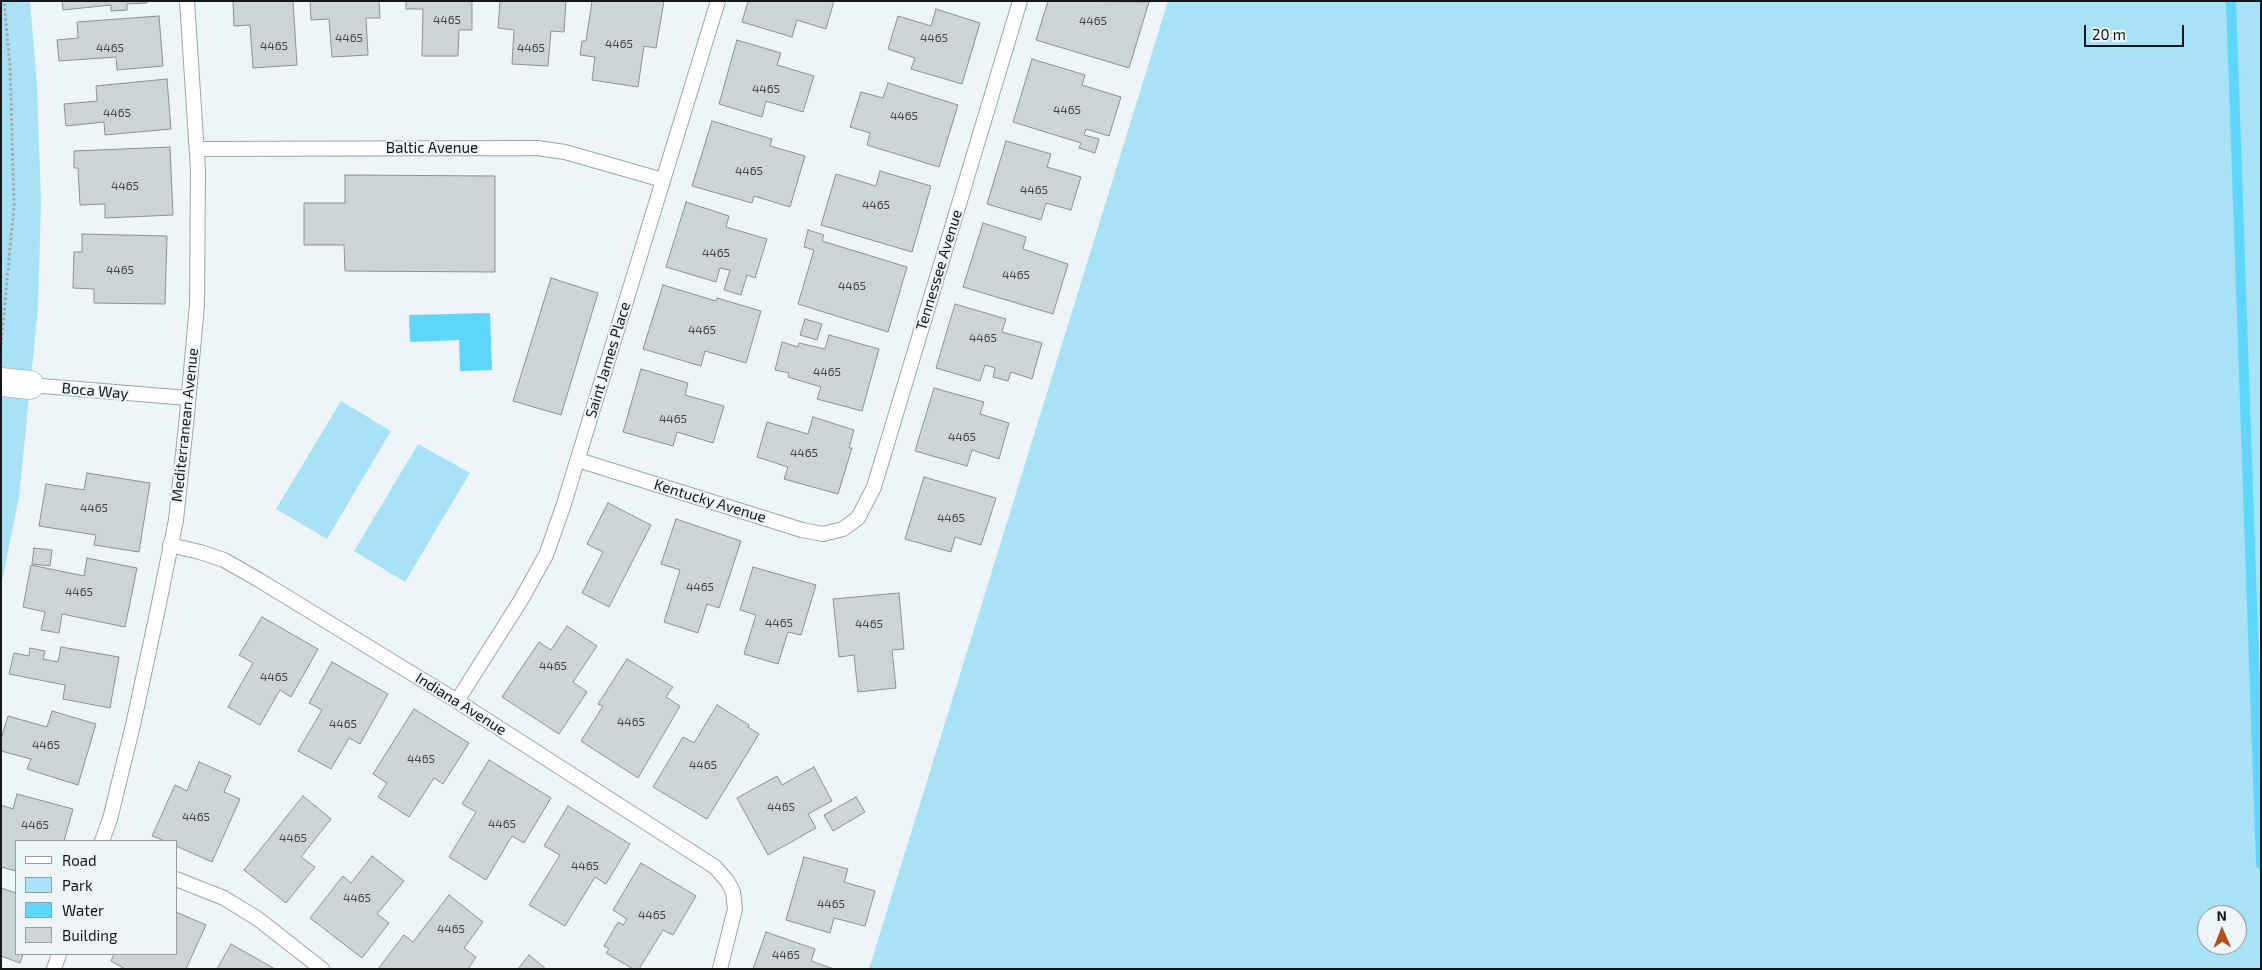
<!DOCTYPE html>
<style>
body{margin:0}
#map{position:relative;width:2262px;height:970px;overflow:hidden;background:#eef5f8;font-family:"Exo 2",sans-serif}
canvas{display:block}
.frame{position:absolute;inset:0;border:2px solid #141617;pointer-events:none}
.legend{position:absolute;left:15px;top:840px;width:162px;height:115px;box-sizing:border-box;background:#eef5f8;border:1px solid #979c9e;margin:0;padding:6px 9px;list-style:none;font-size:15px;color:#141617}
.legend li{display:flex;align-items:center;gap:10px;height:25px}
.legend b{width:25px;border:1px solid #979c9e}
.north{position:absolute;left:2197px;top:905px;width:50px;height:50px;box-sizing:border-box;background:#eef5f8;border:1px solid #979c9e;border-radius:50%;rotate:359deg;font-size:14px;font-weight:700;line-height:20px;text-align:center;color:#141617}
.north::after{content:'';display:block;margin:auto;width:18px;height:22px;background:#b44f1d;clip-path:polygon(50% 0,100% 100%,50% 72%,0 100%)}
.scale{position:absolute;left:2084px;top:25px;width:100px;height:22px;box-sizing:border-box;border:2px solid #141617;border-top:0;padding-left:6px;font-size:15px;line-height:18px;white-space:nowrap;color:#141617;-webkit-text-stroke:4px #eef5f8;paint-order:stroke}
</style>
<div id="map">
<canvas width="2262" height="970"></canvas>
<div class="frame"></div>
<ul class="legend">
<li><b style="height:6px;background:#fff"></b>Road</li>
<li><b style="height:14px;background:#a9e1f7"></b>Park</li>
<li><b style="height:14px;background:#5fd6fe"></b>Water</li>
<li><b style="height:14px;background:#cdd4d7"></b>Building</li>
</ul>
<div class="north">N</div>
<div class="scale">20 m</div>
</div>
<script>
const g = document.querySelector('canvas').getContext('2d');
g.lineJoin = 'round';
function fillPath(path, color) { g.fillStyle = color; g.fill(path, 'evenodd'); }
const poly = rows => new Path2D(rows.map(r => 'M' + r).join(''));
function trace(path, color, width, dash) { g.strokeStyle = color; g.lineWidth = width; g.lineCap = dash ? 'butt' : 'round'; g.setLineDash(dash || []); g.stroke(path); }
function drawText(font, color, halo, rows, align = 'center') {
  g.font = font + ' "Exo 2",sans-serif'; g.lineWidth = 4; g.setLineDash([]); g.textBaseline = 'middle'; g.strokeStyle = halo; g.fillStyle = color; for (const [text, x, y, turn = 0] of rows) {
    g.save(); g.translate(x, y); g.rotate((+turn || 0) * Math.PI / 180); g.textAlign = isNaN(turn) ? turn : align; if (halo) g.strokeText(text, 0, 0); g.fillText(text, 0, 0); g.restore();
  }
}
fillPath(poly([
 [1,1,30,1,37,85,41,202,38,308,19,497,1,586],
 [1168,1,2261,1,2261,969,869,969],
 [2207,915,2237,915,2237,945,2207,945],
 [341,401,391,431,327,539,276,509],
 [418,444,470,473,405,582,354,551]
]), '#a9e1f7');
fillPath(poly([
 [490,313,492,370,460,371,459,340,410,342,409,315]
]), '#5fd6fe');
trace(poly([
 [2231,1,2261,864]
]), '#5fd6fe', 10);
const building = poly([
 [62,1,147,1,147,3,127,4,127,10,111,11,111,5,63,10,62,1],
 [233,1,293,1,297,65,253,68,250,25,234,26,233,1],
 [310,1,379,1,380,18,366,18,368,55,332,57,329,19,311,20,310,1],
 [406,1,472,1,472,30,459,30,458,56,422,56,423,9,406,9,406,1],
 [500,1,566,1,564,32,551,31,548,66,512,64,514,30,498,28,500,1],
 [592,1,664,1,656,48,644,46,638,87,592,80,595,57,580,55,582,41,586,41,592,1],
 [748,1,834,1,826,29,797,20,792,37,742,22,748,1],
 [1048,1,1149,2,1129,68,1036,40,1048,1],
 [936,9,980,23,962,84,911,69,915,58,888,49,898,16,931,26,936,9],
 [159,16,163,66,117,70,116,57,59,61,57,40,78,38,77,22,159,16],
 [737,40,781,53,777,65,814,76,803,112,766,101,762,117,719,104,737,40],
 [1032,59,1085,75,1082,85,1121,97,1109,136,1086,129,1084,135,1099,139,1095,153,1079,148,1081,143,1013,122,1032,59],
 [167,79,171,129,105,135,104,122,66,126,64,104,97,101,96,86,167,79],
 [888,83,958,105,939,167,867,145,870,133,850,127,861,92,883,98,888,83],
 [712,121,772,139,770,146,805,156,790,207,754,196,752,203,692,186,712,121],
 [1006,141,1051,154,1047,167,1081,177,1071,210,1046,203,1041,220,987,204,1006,141],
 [170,147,173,215,105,218,105,204,80,205,78,168,74,168,74,151,170,147],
 [880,171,931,186,912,252,821,225,836,174,876,186,880,171],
 [345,175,495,176,495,272,345,271,344,245,304,245,304,203,345,203,345,175],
 [686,202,729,216,726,227,767,239,755,278,747,275,741,295,724,290,730,270,720,268,716,282,666,267,686,202],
 [983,223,1026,237,1023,249,1068,264,1053,314,963,287,983,223],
 [808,230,824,235,822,241,907,267,888,332,798,304,814,250,804,247,808,230],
 [82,234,167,236,165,304,94,303,94,289,73,288,74,252,82,252,82,234],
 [551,278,598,293,561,415,513,401,551,278],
 [663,285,716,301,717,298,761,311,746,363,705,351,701,366,643,349,663,285],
 [955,304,1006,319,1002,332,1042,343,1032,379,1011,372,1008,381,993,377,995,368,985,365,980,381,936,368,955,304],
 [805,319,822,324,817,340,800,335,805,319],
 [829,335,879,349,862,411,817,399,821,387,788,377,789,373,775,370,782,342,798,347,799,343,825,349,829,335],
 [641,369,688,383,685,395,724,406,713,443,677,432,673,446,623,432,641,369],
 [934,388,984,402,980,414,1009,423,999,459,972,450,967,466,915,451,934,388],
 [813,417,854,430,849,448,852,448,838,494,784,479,788,467,757,457,767,422,808,434,813,417],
 [87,473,150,483,139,552,94,545,96,535,39,526,46,484,84,490,87,473],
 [924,477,996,498,981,545,955,537,951,552,905,539,924,477],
 [608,503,651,525,609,607,582,593,603,552,587,544,608,503],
 [676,519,741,541,719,608,707,604,698,633,664,622,680,570,661,564,676,519],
 [34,548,52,550,50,566,32,564,34,548],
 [87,558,137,568,125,627,62,614,59,633,41,630,45,612,23,607,31,565,84,576,87,558],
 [753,567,816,585,801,635,788,632,778,664,744,654,756,615,740,610,753,567],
 [899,593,904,649,892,650,896,688,858,692,854,655,839,657,833,599,899,593],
 [262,617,318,649,291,697,280,690,260,725,228,707,253,663,239,655,262,617],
 [567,626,597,646,573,682,587,692,559,734,502,697,539,642,551,650,567,626],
 [61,647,119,657,110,708,63,699,65,685,9,674,14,653,29,656,30,648,45,651,43,659,58,662,61,647],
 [627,659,673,687,666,697,680,706,638,778,581,741,603,706,598,704,627,659],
 [332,662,388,694,360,744,349,738,331,769,298,751,322,710,309,703,332,662],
 [717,705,749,725,748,727,759,734,707,819,653,787,683,737,694,743,717,705],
 [414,709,469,743,443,784,434,778,409,817,378,797,387,783,373,774,414,709],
 [52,711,96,724,78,785,27,769,31,759,1,751,1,739,8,716,47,727,52,711],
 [489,760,551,798,524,843,512,836,486,880,449,857,476,812,462,804,489,760],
 [199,762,231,776,224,792,240,799,212,862,176,846,176,841,165,841,152,836,175,785,187,791,199,762],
 [814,767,832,801,808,814,816,828,768,855,737,798,777,776,782,785,814,767],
 [17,794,73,809,64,841,16,841,16,871,1,867,1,805,13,809,17,794],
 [303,796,331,819,301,857,315,867,286,903,244,870,303,796],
 [856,797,865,812,833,831,824,815,856,797],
 [568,806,630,844,606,884,595,877,565,926,529,905,560,855,544,846,568,806],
 [372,856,404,881,377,914,389,923,362,958,310,918,343,876,351,883,372,856],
 [804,857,848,869,844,882,875,891,865,926,834,918,830,933,786,920,804,857],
 [641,863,696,896,673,935,663,930,639,969,633,969,606,953,609,949,604,946,618,922,623,925,627,919,613,910,641,863],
 [1,888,16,893,16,954,23,954,20,963,1,956,1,888],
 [449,895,483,922,464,948,476,957,468,969,378,969,404,935,413,942,449,895],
 [176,912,206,925,186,969,125,969,111,961,114,954,176,954,176,912],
 [766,932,815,949,811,961,834,969,753,969,766,932],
 [231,944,275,969,217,969,231,944],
 [529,955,546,969,518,969,529,955]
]);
fillPath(building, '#cdd4d7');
trace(building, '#8b9193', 1);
const service = poly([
 [197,149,537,148,565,152,663,180],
 [30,385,188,398],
 [578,460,802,530,823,534,843,529,858,518,874,487,1020,1],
 [170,545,200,552,224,560,259,580,457,701,715,867,728,882,733,892,735,909,720,969],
 [457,701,521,600,546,555,563,507,718,1],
 [102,841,110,819,133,725,156,618,176,520,187,415,197,305,198,170,187,1],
 [176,879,224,898,258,919,322,969],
 [54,969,59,954]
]);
const minor = poly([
 [1,382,30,385]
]);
trace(service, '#9ea5a7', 16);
trace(minor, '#9ea5a7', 29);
trace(poly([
 [1,345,14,206,10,66,4,1]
]), '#a2a8aa', 3, [2.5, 2.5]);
trace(service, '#fff', 14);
trace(minor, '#fff', 28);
drawText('12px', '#424647', null, [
 ["4465",447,20],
 ["4465",1093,21],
 ["4465",349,38],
 ["4465",934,38],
 ["4465",619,44],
 ["4465",274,46],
 ["4465",110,48],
 ["4465",531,48],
 ["4465",766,89],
 ["4465",1067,110],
 ["4465",117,113],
 ["4465",904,116],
 ["4465",749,171],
 ["4465",125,186],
 ["4465",1034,190],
 ["4465",876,205],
 ["4465",716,253],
 ["4465",120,270],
 ["4465",1016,275],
 ["4465",852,286],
 ["4465",702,330],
 ["4465",983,338],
 ["4465",827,372],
 ["4465",673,419],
 ["4465",962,437],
 ["4465",804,453],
 ["4465",94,508],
 ["4465",951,518],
 ["4465",700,587],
 ["4465",79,592],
 ["4465",779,623],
 ["4465",869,624],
 ["4465",553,666],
 ["4465",274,677],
 ["4465",631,722],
 ["4465",343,724],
 ["4465",46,745],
 ["4465",421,759],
 ["4465",703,765],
 ["4465",781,807],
 ["4465",196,817],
 ["4465",502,824],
 ["4465",35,825],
 ["4465",293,838],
 ["4465",585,866],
 ["4465",357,898],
 ["4465",831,904],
 ["4465",652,915],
 ["4465",451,929],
 ["4465",786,955]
]);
drawText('15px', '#141617', '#eef5f8', [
 ["Baltic Avenue",432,148],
 ["Tennessee Avenue",939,270,-73],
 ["Saint James Place",608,360,-73],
 ["Boca Way",95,391,5],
 ["Mediterranean Avenue",185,425,-84],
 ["Kentucky Avenue",710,501,17],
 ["Indiana Avenue",461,704,32]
]);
</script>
